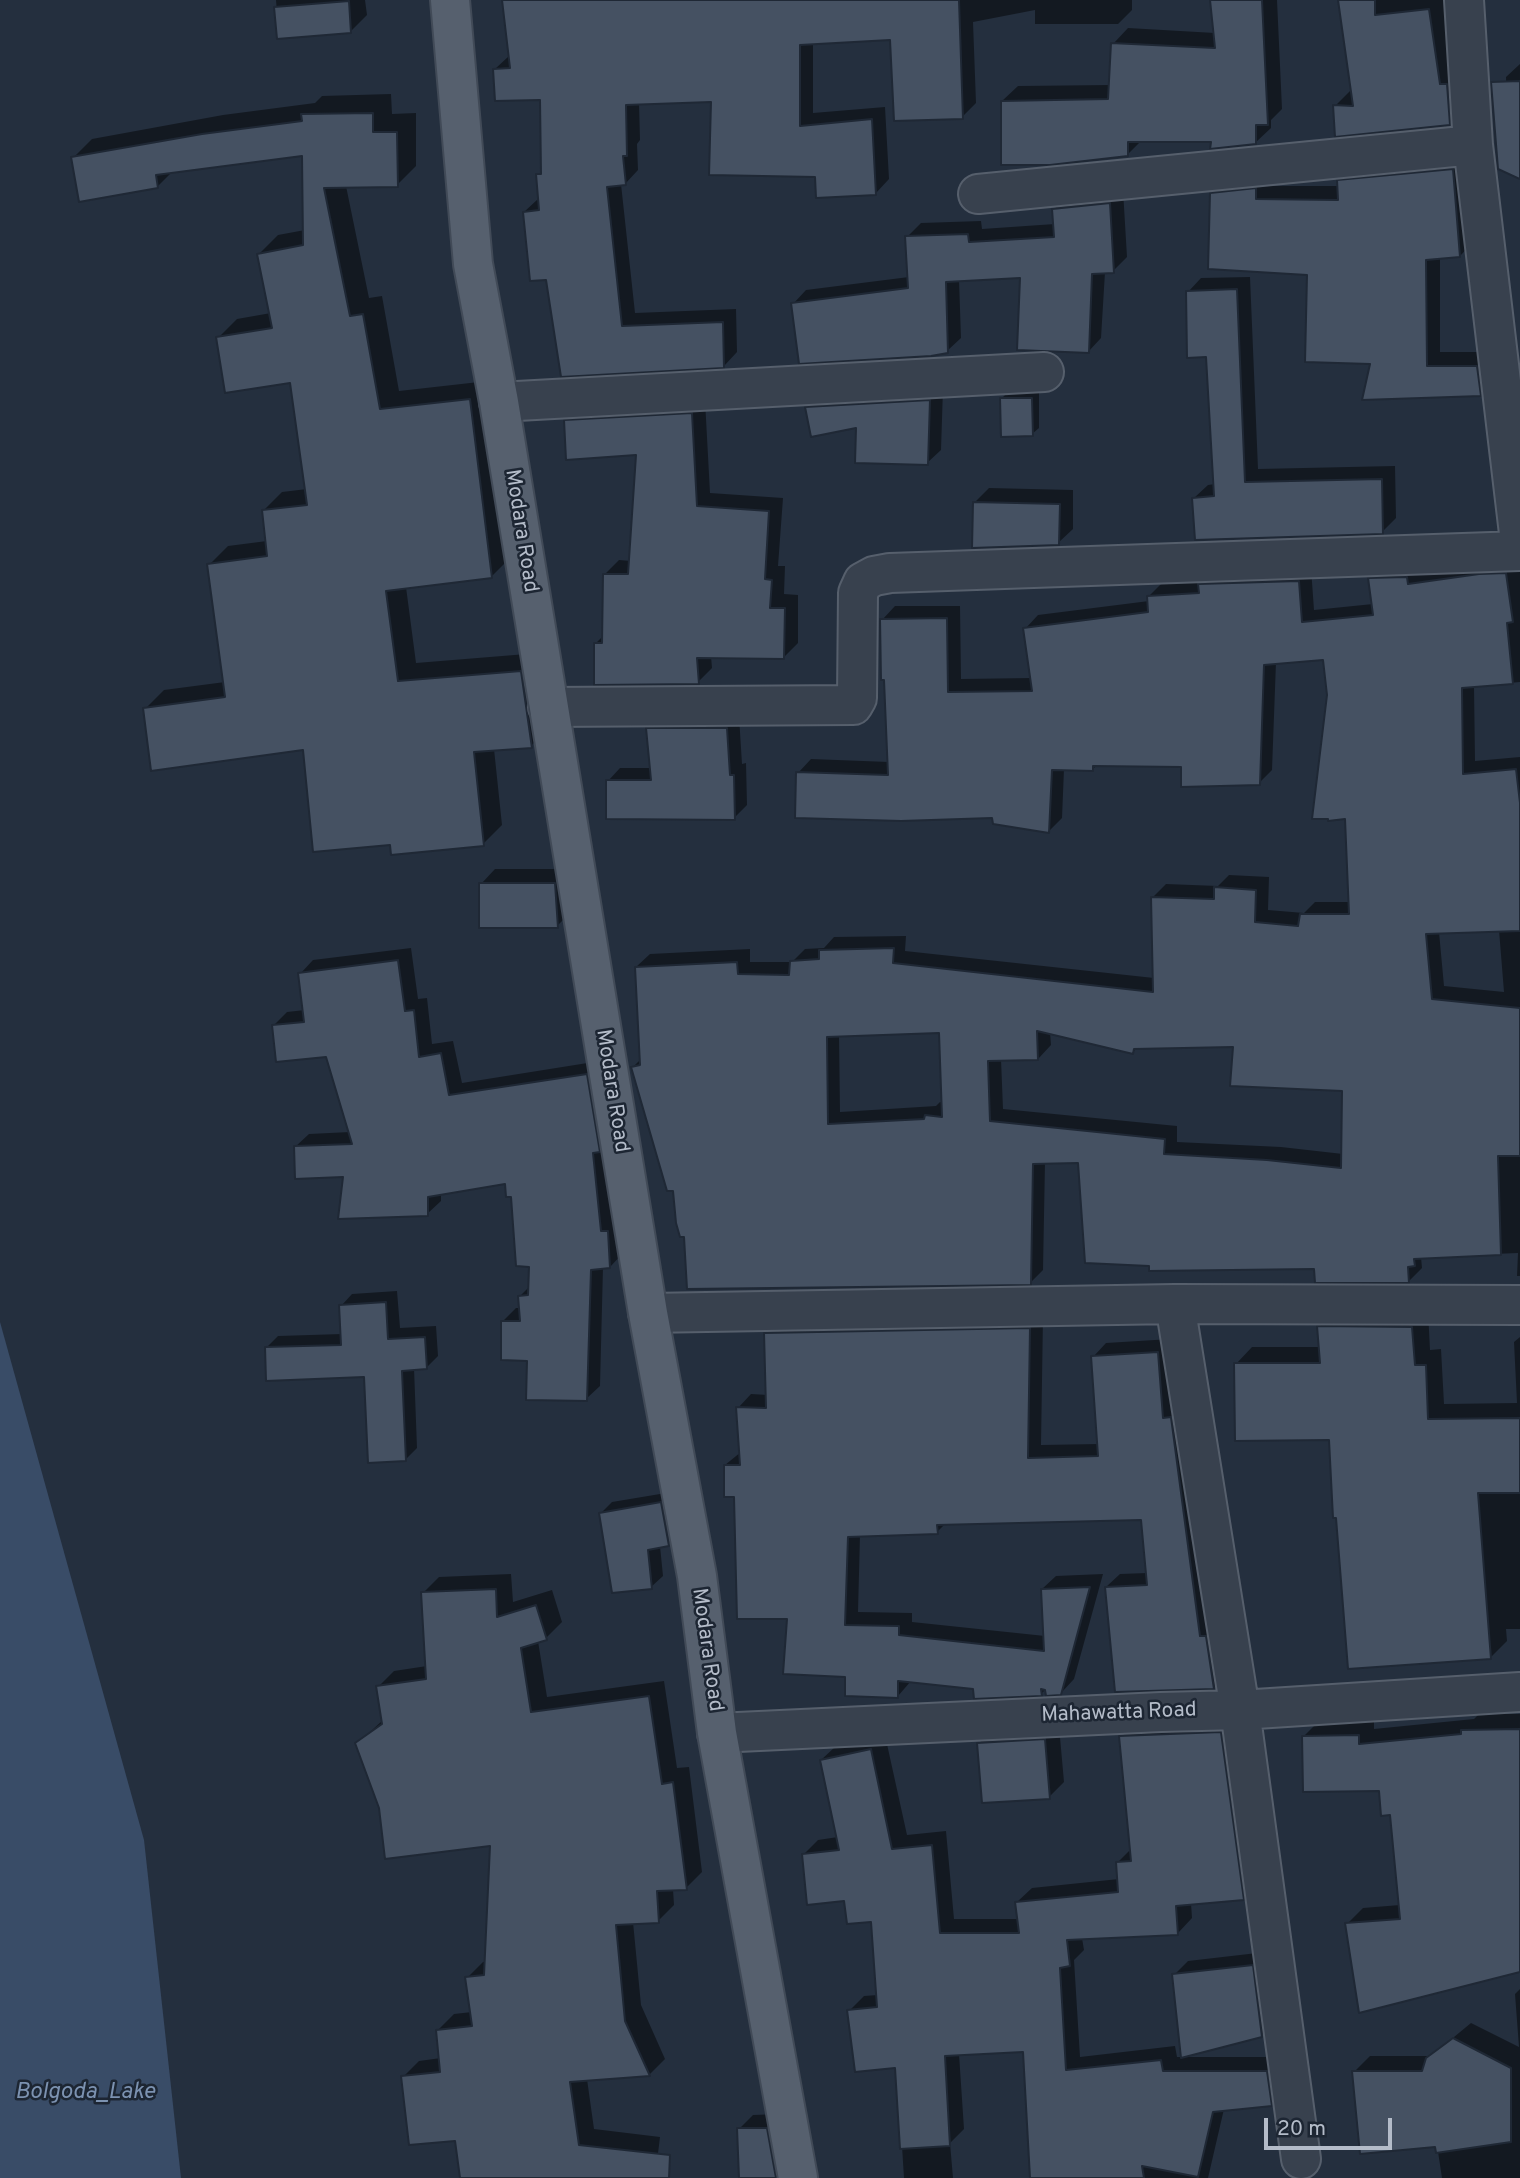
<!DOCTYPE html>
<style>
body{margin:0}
#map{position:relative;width:1520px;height:2178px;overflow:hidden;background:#242f3e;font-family:Overpass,sans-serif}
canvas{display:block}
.scale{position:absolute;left:1264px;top:2118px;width:128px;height:32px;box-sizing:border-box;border:4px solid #b4bcc9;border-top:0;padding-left:9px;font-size:21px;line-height:24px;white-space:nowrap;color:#b4bcc9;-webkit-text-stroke:5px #1d2633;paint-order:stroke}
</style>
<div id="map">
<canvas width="1520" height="2178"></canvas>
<div class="scale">20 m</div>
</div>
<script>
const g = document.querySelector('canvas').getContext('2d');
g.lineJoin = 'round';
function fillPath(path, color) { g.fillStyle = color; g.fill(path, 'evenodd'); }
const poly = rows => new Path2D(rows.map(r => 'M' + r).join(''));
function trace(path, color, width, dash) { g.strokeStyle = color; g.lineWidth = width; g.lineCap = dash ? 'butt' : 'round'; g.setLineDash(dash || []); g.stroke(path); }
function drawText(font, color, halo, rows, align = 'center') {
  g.font = font + ' Overpass,sans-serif'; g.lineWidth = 5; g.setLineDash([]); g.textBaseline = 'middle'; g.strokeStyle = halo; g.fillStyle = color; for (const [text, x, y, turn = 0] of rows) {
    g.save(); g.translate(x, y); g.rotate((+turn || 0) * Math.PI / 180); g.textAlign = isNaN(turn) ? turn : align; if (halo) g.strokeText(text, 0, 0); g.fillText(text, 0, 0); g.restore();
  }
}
fillPath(poly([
 [0,1322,144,1840,181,2178,0,2178]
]), '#394c67');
fillPath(poly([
 [276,0,365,0,367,15,350,32,279,37],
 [504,0,1132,0,1132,10,1118,24,1035,24,1035,10,973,22,976,103,962,117,891,38,813,43,813,113,885,107,889,179,876,193,816,175,713,100,639,103,640,140,637,144,638,170,625,184,621,184,635,313,736,309,737,352,724,366,562,375,547,278,524,212,538,199,538,175,542,171,542,99,495,69,509,56],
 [1212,0,1277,0,1282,109,1271,120,1271,128,1255,143,1142,140,1128,154,1002,101,1018,86,1111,85,1113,44,1128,28,1215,33],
 [1340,0,1445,0,1454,70,1464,108,1449,124,1335,106,1350,91,1353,91],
 [1520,64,1520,177,1509,172,1506,77],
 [391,94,392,114,416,113,416,166,397,185,346,186,369,298,382,296,399,391,488,381,511,557,492,576,406,587,416,663,539,653,550,727,531,746,494,749,502,825,483,844,391,843,304,748,145,709,164,690,225,682,209,565,228,546,267,541,263,511,282,492,307,489,292,381,218,338,237,319,271,313,259,254,278,235,305,230,304,154,173,171,157,187,73,158,92,139,223,115,315,103,322,96],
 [1466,156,1474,241,1460,256,1440,257,1440,352,1491,352,1494,380,1480,394,1373,362,1308,273,1211,194,1226,179,1270,175,1270,186,1339,186,1339,181,1353,167],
 [1123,190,1127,257,1113,271,1105,272,1101,338,1088,352,1022,276,959,280,961,338,947,351,793,304,806,290,909,277,907,237,921,223,981,221,982,229,1055,224,1054,209,1068,196],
 [1250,277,1258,469,1395,466,1396,518,1382,532,1194,498,1208,485,1215,484,1207,355,1188,292,1201,278],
 [943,388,941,450,927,463,858,426,807,408,820,395],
 [1008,392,1039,392,1039,428,1032,434,1001,399],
 [705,400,710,493,783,498,778,566,785,566,784,594,798,595,798,643,784,657,711,656,712,668,698,682,595,644,604,635,605,574,619,560,631,561,638,453,566,421,580,407],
 [989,488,1073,490,1073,529,1058,543,974,503],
 [1383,566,1520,568,1520,682,1474,686,1475,761,1520,757,1520,1276,1517,1276,1518,1253,1421,1257,1422,1268,1409,1281,1315,1267,1151,1264,1080,1161,1045,1162,1043,1270,1030,1283,686,1235,674,1189,633,1067,641,1059,636,967,650,954,750,949,750,962,792,962,805,949,824,948,834,937,906,936,905,951,1154,978,1153,897,1166,884,1218,886,1229,875,1269,877,1268,910,1304,913,1315,902,1350,902,1347,817,1324,658,1276,662,1272,770,1259,783,1182,765,1097,765,1093,769,1064,769,1062,818,1049,831,994,817,798,773,811,759,889,762,882,620,895,606,960,606,961,679,1032,678,1025,629,1038,615,1149,601,1149,596,1162,583,1311,568,1314,610,1373,604,1370,579],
 [1499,930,1504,992,1444,986,1439,932],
 [941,1031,943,1103,940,1102,936,1106,840,1112,839,1035],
 [1050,1032,1133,1052,1138,1047,1234,1045,1344,1089,1343,1154,1281,1147,1177,1142,1177,1126,1003,1109,1001,1059,1038,1059,1051,1045],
 [660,716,739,716,742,764,746,763,747,805,734,818,608,781,620,768,651,768,647,729],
 [495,869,569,869,571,912,557,926,481,884],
 [411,948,418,999,427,998,432,1044,453,1041,462,1083,600,1061,623,1253,610,1267,603,1267,600,1386,586,1399,528,1359,503,1321,516,1308,520,1308,520,1296,530,1286,530,1266,512,1195,506,1182,441,1193,441,1201,427,1214,344,1175,295,1147,309,1134,350,1132,328,1055,273,1026,287,1012,305,1010,300,974,313,960],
 [397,1291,400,1328,436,1326,438,1356,426,1368,414,1368,417,1448,405,1460,366,1375,266,1348,278,1336,342,1334,341,1306,352,1294],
 [1335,1311,1428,1311,1430,1350,1441,1349,1444,1404,1517,1403,1514,1342,1520,1337,1520,1629,1506,1629,1507,1641,1491,1657,1331,1439,1236,1364,1252,1347,1320,1347,1319,1327],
 [1043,1316,1041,1445,1099,1444,1093,1357,1106,1343,1171,1339,1227,1674,1214,1687,1106,1587,1120,1574,1147,1573,1143,1518,946,1523,937,1532,860,1535,858,1612,912,1613,912,1622,1045,1636,1042,1589,1056,1576,1103,1574,1074,1679,1061,1693,1047,1688,1041,1694,911,1681,898,1696,847,1675,789,1617,736,1496,725,1465,741,1452,738,1408,751,1394,768,1395,766,1334,779,1320],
 [672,1492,680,1532,668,1544,660,1546,663,1576,651,1587,600,1514,612,1502],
 [511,1574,513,1602,552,1590,562,1622,546,1638,538,1641,547,1697,664,1681,677,1768,689,1767,702,1872,686,1888,673,1889,674,1905,658,1921,633,1922,641,2005,665,2059,649,2075,587,2079,594,2129,660,2137,655,2178,462,2178,456,2139,403,2077,419,2061,441,2058,438,2030,454,2014,472,2012,467,1978,483,1962,486,1961,492,1844,381,1808,357,1744,383,1720,378,1687,394,1671,427,1666,423,1593,439,1577],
 [1479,1714,1520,1714,1520,1970,1347,1924,1363,1908,1400,1905,1392,1813,1380,1789,1303,1737,1320,1720,1374,1720,1374,1729,1474,1719],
 [1235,1718,1258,1884,1243,1899,1191,1903,1192,1918,1178,1933,1082,1938,1084,1950,1074,1960,1080,2057,1175,2046,1177,2057,1281,2057,1286,2090,1271,2105,1224,2109,1208,2178,1057,2178,1024,2050,959,2054,964,2129,950,2143,953,2178,904,2178,897,2066,849,2011,864,1996,878,1995,873,1920,846,1899,804,1854,818,1840,838,1837,821,1760,836,1746,885,1735,907,1835,946,1831,954,1919,1019,1919,1017,1902,1032,1888,1119,1879,1118,1862,1132,1848,1121,1737,1136,1722],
 [1059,1726,1064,1782,1049,1797,979,1743,994,1729],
 [1266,1952,1276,2021,1261,2036,1174,1975,1188,1961],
 [1520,1989,1520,2178,1442,2178,1437,2145,1354,2072,1370,2056,1431,2056,1471,2023,1519,2047,1515,1994],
 [780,2114,797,2178,740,2178,739,2129,753,2115]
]), '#0007');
const building = poly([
 [502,0,959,0,963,119,894,121,890,40,800,45,800,126,872,119,876,195,816,198,815,177,709,175,711,102,626,105,627,156,623,156,626,185,607,187,622,326,723,322,724,368,561,377,546,280,530,281,523,212,539,210,536,174,541,174,540,100,495,101,493,69,510,68,502,0],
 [1210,0,1262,0,1268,125,1256,125,1256,144,1210,149,1211,142,1128,142,1128,156,1050,165,1001,165,1001,101,1108,99,1111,43,1215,48,1210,0],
 [1338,0,1375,0,1375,15,1429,9,1440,84,1447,84,1450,125,1335,137,1333,105,1353,106,1338,0],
 [349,1,351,33,277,39,274,7,349,1],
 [1520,81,1520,179,1498,169,1491,82,1520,81],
 [373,113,373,132,397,132,398,187,324,188,350,316,363,314,380,409,470,399,492,578,386,591,398,681,521,671,532,748,474,752,484,846,391,855,390,845,313,852,303,750,151,771,143,708,225,697,207,564,267,556,262,510,307,505,290,383,225,393,216,337,272,328,257,254,303,245,302,156,156,175,158,188,79,202,71,157,202,134,302,121,301,114,373,113],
 [1453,169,1460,257,1426,260,1427,366,1477,366,1481,396,1362,400,1370,364,1305,362,1307,275,1208,269,1210,193,1256,188,1256,199,1338,200,1337,180,1453,169],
 [1110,203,1114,273,1092,274,1089,353,1017,350,1020,278,946,282,948,353,931,356,799,364,791,303,908,288,905,236,968,234,969,242,1054,237,1052,209,1110,203],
 [1237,289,1245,482,1382,479,1383,534,1195,540,1192,498,1214,496,1206,357,1187,358,1186,291,1237,289],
 [1000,398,1032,398,1033,436,1001,437,1000,398],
 [930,400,928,465,855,463,856,428,811,437,805,407,930,400],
 [692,413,697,506,769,511,765,579,772,580,770,608,785,608,784,659,697,658,699,684,594,685,594,643,602,643,603,574,628,574,636,455,566,460,564,420,692,413],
 [973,502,1060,504,1059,545,972,548,973,502],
 [1506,573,1513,622,1507,623,1513,684,1462,688,1463,774,1516,769,1520,803,1520,931,1426,934,1432,999,1520,1008,1520,1156,1498,1156,1501,1255,1414,1259,1415,1266,1408,1267,1409,1283,1315,1283,1314,1269,1149,1271,1149,1266,1085,1263,1078,1163,1033,1164,1031,1285,687,1289,684,1237,680,1237,676,1223,673,1191,667,1191,631,1067,640,1065,635,967,737,962,738,974,789,975,790,961,819,959,819,950,894,948,893,963,1153,992,1151,897,1214,899,1214,887,1256,890,1255,922,1298,926,1300,914,1349,914,1345,819,1328,821,1328,819,1312,819,1327,695,1323,660,1264,665,1260,785,1181,787,1181,767,1093,766,1093,771,1052,770,1049,833,993,824,992,818,901,821,795,818,796,772,888,775,884,680,881,680,880,619,947,618,948,692,1032,691,1023,628,1148,612,1147,596,1199,593,1198,584,1299,581,1302,622,1373,615,1368,578,1407,577,1408,584,1479,574,1506,573],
 [1037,1031,1133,1054,1134,1049,1233,1047,1230,1086,1342,1091,1341,1168,1267,1160,1164,1154,1165,1139,990,1121,988,1061,1038,1060,1037,1031],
 [939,1033,942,1117,925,1115,924,1119,828,1124,827,1037,939,1033],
 [646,728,727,728,730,775,734,775,735,820,606,819,606,780,651,780,646,728],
 [479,883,555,883,558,928,479,928,479,883],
 [398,960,405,1011,414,1010,419,1057,441,1053,449,1095,587,1074,600,1152,593,1153,601,1231,608,1231,610,1268,591,1270,587,1401,526,1400,527,1361,501,1360,501,1321,520,1321,518,1296,528,1295,529,1267,516,1266,511,1197,506,1197,505,1184,428,1197,428,1216,338,1219,343,1177,295,1179,294,1146,352,1144,326,1057,276,1062,272,1025,304,1022,298,973,398,960],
 [386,1302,388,1339,425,1337,427,1369,402,1371,406,1461,368,1463,364,1377,266,1381,265,1347,341,1345,339,1305,386,1302],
 [1317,1326,1412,1327,1415,1365,1426,1365,1428,1419,1520,1418,1520,1493,1478,1493,1491,1659,1348,1669,1336,1518,1333,1518,1329,1440,1235,1441,1234,1363,1320,1363,1317,1326],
 [1030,1328,1028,1458,1098,1456,1091,1356,1158,1352,1163,1418,1171,1417,1200,1636,1206,1636,1214,1689,1115,1692,1105,1587,1147,1585,1141,1520,937,1525,938,1534,848,1537,845,1625,899,1626,899,1635,1044,1651,1041,1589,1090,1587,1061,1695,1046,1696,1045,1690,1041,1689,1042,1696,974,1699,973,1689,898,1681,898,1698,845,1696,845,1677,783,1674,787,1619,737,1619,734,1497,724,1497,724,1465,740,1465,736,1407,766,1408,764,1333,1030,1328],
 [661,1502,669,1546,648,1550,652,1589,612,1593,599,1513,661,1502],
 [496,1589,497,1617,536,1605,547,1640,521,1648,531,1712,649,1696,662,1784,673,1782,687,1890,657,1891,659,1923,616,1925,625,2021,650,2076,570,2082,579,2145,670,2155,669,2178,460,2178,455,2141,409,2145,401,2076,440,2072,436,2030,472,2026,465,1977,484,1975,490,1846,385,1859,379,1808,355,1743,382,1724,376,1686,426,1679,421,1592,496,1589],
 [1520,1729,1520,1972,1359,2013,1345,1923,1400,1919,1390,1815,1381,1816,1379,1791,1303,1792,1302,1736,1359,1735,1359,1744,1461,1734,1461,1730,1520,1729],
 [1221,1732,1244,1900,1176,1906,1178,1935,1067,1940,1070,1966,1060,1968,1066,2070,1161,2060,1163,2071,1267,2071,1272,2106,1213,2112,1198,2177,1142,2166,1144,2178,1030,2178,1023,2052,945,2056,950,2146,900,2149,895,2068,855,2072,847,2010,877,2007,871,1922,847,1924,844,1901,807,1905,802,1854,839,1850,820,1760,871,1749,892,1849,932,1845,940,1933,1019,1933,1015,1902,1118,1892,1116,1862,1131,1861,1119,1736,1221,1732],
 [1045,1739,1050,1799,982,1803,977,1743,1045,1739],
 [1253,1965,1262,2037,1181,2058,1172,1974,1253,1965],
 [1453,2038,1511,2068,1511,2142,1436,2153,1435,2147,1360,2154,1352,2071,1422,2071,1426,2058,1453,2038],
 [737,2128,767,2128,776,2178,739,2178,737,2128]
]);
fillPath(building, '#455162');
trace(building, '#1f2835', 2);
const street = poly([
 [1464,0,1473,145,1520,542],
 [978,194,1473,145],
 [499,402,1044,372],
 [548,707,853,705,857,698,858,593,863,582,874,576,890,573,1520,551],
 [1175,1304,1240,1710,1301,2159],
 [648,1313,1175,1304,1520,1305],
 [717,1733,1161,1712,1240,1710,1520,1692]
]);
const primary = poly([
 [450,0,473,264,499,402,648,1313,697,1576,717,1733,798,2178]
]);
trace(street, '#565f6c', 42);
trace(primary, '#414a57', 42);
trace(street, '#38414e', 38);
trace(primary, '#56606e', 38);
drawText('21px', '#b4bcc9', '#1d2633', [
 ["Modara Road",520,531,81],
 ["Modara Road",611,1091,81],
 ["Modara Road",706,1650,82],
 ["Mahawatta Road",1119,1714,-2]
]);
drawText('italic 23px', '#7c92b1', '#1d2633', [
 ["Bolgoda_Lake",85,2093]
]);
</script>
